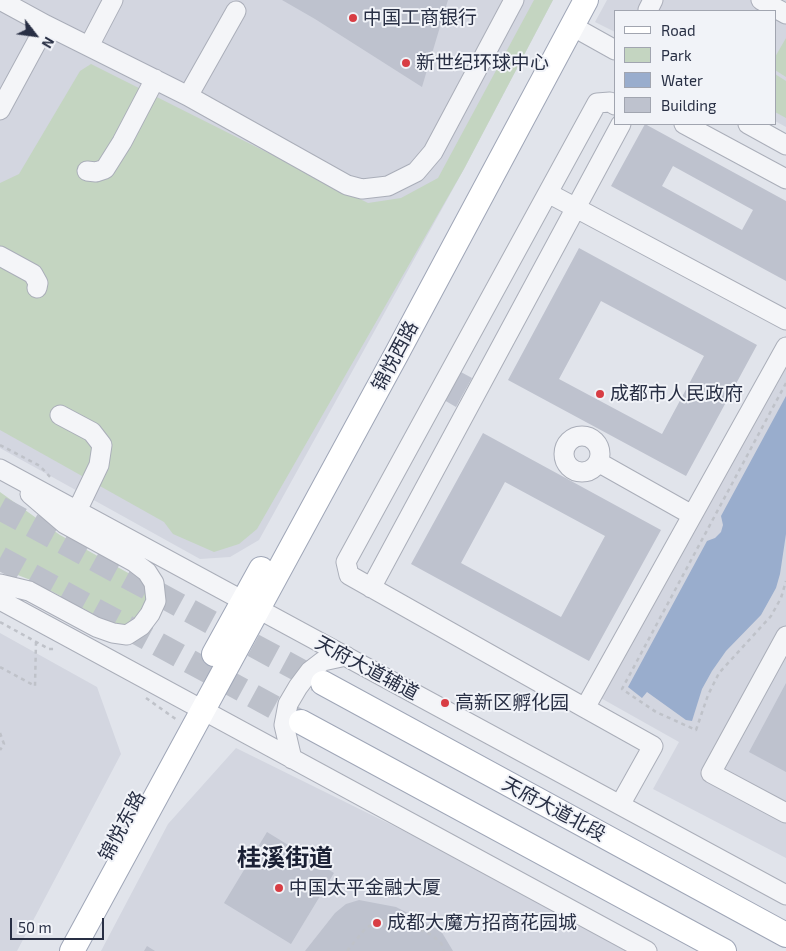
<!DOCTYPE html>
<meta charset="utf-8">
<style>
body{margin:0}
#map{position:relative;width:786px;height:951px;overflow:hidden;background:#e1e4eb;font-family:"Exo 2",sans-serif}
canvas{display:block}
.legend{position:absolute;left:614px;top:10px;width:162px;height:115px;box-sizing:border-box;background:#f1f3f8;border:1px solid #a1a5b0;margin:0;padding:6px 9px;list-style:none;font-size:15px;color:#282f44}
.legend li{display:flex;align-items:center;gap:10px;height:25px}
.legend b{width:25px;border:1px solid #a1a5b0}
.north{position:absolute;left:10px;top:10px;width:50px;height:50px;-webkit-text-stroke:4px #f1f3f8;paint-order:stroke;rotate:120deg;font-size:14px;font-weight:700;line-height:20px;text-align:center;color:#282f44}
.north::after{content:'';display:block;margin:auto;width:18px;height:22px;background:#282f44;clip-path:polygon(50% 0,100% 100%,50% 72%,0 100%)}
.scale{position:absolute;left:10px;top:918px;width:94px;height:22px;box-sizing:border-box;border:2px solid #282f44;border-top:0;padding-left:6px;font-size:15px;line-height:18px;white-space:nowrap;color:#282f44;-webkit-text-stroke:4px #f1f3f8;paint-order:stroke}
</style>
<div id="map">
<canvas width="786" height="951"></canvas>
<ul class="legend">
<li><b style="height:6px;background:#fff"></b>Road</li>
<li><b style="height:14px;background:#c4d5c1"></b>Park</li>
<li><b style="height:14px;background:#99adcd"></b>Water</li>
<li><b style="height:14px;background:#bec2ce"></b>Building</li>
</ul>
<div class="north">N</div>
<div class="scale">50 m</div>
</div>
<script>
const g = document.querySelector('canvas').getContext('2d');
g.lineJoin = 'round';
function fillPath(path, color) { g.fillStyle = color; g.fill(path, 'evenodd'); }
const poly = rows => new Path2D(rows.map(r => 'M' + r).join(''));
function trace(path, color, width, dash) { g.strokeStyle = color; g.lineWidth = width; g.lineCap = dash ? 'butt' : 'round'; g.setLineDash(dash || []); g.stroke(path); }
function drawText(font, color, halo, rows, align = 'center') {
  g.font = font + ' "Exo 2","Noto Sans SC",sans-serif'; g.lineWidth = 4; g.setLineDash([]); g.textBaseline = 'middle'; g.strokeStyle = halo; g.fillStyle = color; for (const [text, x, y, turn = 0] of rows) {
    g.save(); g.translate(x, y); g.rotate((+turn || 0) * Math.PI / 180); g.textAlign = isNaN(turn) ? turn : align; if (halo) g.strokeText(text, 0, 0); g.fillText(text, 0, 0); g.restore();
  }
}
fillPath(poly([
 [0,0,553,0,464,169,259,540,230,557,200,559,0,448],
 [607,0,786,0,786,127,775,121,775,11,615,11,615,32,595,22],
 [786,357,786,858,653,789,679,742,599,697],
 [0,633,97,687,121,754,17,951,0,951],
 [236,748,491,874,628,951,101,951,168,824]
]), '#d3d6e0');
fillPath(poly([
 [534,0,553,0,464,169,257,529,239,544,214,552,173,534,164,522,0,430,0,183,19,174,80,71,91,64,368,203,401,198,438,178],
 [786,38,786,77,775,70,775,57],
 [775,74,786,81,786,118,775,112],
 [0,492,60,535,139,579,148,586,151,599,142,621,119,628,33,581,0,568]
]), '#c4d5c1');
fillPath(poly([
 [786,396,786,534,780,574,776,588,761,615,726,651,712,671,702,689,692,721,686,720,647,692,642,698,628,687,707,541,715,538,721,532,723,525,721,516]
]), '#99adcd');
fillPath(poly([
 [282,0,448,0,422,87,315,19],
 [645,124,786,201,786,281,611,186],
 [673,166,753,210,742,230,662,186],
 [579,248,757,345,686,476,508,380],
 [601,301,704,356,662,434,559,379],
 [459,371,472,378,456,407,444,400],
 [483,433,661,530,589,661,411,564],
 [505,482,605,536,561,617,461,563],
 [786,683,786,772,749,752],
 [267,832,334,873,291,944,224,903],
 [359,900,396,907,419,919,441,931,453,951,305,951,335,913,346,904],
 [147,946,155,951,144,951]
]), '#bec2ce');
trace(poly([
 [0,508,323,683],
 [0,558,301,722]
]), '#bcc0ca', 24, [24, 12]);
const minor = poly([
 [0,0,46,25,188,96,347,185,362,189,388,186,416,172,433,152,514,0],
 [761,0,786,14],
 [648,10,653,0],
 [572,26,615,50],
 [89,46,113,0],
 [188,96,236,11],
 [0,110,46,25],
 [684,124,786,179],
 [748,124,786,145],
 [87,171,96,172,105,169,122,142,155,79],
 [548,193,786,320],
 [0,256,33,274,38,283,37,288],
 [60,415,92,432,102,445,99,465,77,511],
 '564 454a18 18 0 1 1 36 0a18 18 0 1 1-36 0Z',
 [598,462,692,515],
 [0,469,786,895],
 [0,584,29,591,96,627,113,633,127,635,141,626,150,614,156,601,154,583,147,572,134,562,65,524,30,494],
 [371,588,621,124],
 [0,600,647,951],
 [786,636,711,773,786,813],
 [585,708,349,575,346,562,597,103,610,102,615,105],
 [292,759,284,725,288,704,298,687,310,671,323,661,346,656],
 [620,805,653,746,585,708,786,347]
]);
const major = poly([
 [214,654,261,569],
 [323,683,786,935],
 [301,722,724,951],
 [72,951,396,355,586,0]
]);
trace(minor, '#aaaeb9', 21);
trace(major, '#9fa6b7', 26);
trace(poly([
 [786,383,622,689,656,712,696,730,708,695,719,673,771,616,781,598,786,581],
 [0,445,40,466,51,478],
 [0,622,49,649,57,649],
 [0,667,35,686,36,642],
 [146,698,177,720],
 [0,733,4,744,0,750],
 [347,951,365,929,378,920,387,920,402,922,432,935,441,943,444,951]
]), '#bfc2c9', 2.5, [4, 4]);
trace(minor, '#f4f5f8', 19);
trace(major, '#fff', 24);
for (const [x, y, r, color] of [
 [353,18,5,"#d83d44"],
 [406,63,5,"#d83d44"],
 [600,394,5,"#d83d44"],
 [445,703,5,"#d83d44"],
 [279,888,5,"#d83d44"],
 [377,923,5,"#d83d44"]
]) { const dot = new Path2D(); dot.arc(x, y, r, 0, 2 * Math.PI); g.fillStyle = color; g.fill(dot); trace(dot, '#f1f3f8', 2); }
drawText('19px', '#282f44', '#f1f3f8', [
 ["中国工商银行",363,18],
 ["新世纪环球中心",416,63],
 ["成都市人民政府",610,394],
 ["高新区孵化园",455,703],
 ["中国太平金融大厦",289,888],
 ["成都大魔方招商花园城",387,923]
], 'left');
drawText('19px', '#282f44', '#f1f3f8', [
 ["锦悦西路",395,356,-62],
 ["天府大道辅道",367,668,28],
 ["天府大道北段",554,809,28],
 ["锦悦东路",122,826,-62]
]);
drawText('bold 24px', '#1a2034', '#f1f3f8', [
 ["桂溪街道",285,858]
]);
</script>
